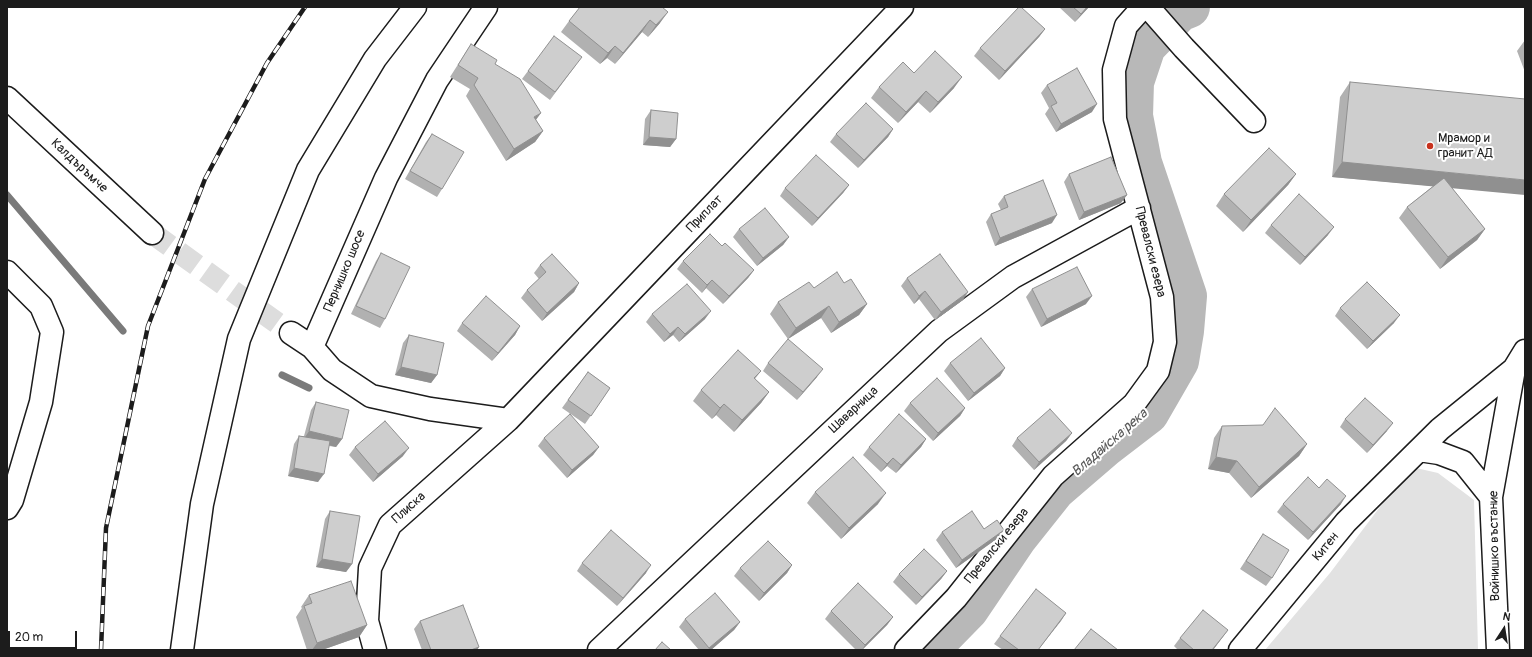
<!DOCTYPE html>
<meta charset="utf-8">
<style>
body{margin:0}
#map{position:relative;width:1532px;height:657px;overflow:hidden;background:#fff;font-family:Pangolin,sans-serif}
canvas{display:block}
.frame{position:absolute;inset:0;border:8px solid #1c1c1c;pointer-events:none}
.north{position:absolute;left:1484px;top:609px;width:40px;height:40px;-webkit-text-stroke:3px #fff;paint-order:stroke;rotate:12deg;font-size:11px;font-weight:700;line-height:16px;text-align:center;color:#1c1c1c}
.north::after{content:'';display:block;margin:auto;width:14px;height:18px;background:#1c1c1c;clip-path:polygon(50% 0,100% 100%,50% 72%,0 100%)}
.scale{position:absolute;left:8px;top:631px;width:69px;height:18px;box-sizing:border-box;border:2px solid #1c1c1c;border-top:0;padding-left:5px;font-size:12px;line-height:14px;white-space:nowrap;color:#1c1c1c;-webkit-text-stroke:3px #fff;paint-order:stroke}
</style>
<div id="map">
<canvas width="1532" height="657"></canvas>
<div class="frame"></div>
<div class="north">N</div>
<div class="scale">20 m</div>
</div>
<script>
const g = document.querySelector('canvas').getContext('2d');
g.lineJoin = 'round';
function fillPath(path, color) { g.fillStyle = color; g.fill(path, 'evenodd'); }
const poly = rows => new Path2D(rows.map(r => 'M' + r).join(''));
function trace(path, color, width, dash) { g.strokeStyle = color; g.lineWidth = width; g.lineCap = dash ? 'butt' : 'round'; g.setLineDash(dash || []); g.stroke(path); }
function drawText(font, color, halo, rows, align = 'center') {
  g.font = font + ' Pangolin,sans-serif'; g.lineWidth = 4; g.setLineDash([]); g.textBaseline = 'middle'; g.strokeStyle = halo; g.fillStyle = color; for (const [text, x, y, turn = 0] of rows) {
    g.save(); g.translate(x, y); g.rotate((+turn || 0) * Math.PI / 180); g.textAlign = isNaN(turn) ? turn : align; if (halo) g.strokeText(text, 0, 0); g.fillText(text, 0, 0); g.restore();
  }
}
fillPath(poly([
 [1416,468,1438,473,1474,500,1478,650,1265,650,1330,573,1398,483]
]), '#e2e2e2');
trace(poly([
 [7,195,123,331],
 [282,375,309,388]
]), '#7a7a7a', 7);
trace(poly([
 [928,650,968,609,1016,538,1055,489,1105,446,1148,413,1178,361,1183,331,1186,296,1141,163,1132,116,1133,82,1145,46,1179,11,1189,7]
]), '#b8b8b8', 42);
trace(poly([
 [152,233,291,333]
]), '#ddd', 22, [22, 11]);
const minor = poly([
 [1148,7,1184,48,1254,121],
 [7,98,152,233],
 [7,272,41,306,52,332,41,402,12,500,7,508],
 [291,333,312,347,332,370,371,396,430,409,508,420],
 [312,347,386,178,437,80,486,7],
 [1419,450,1439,453,1463,462,1491,497],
 [375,650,367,621,370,568,390,525,508,420,902,7],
 [599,650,939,331,1013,277,1139,208],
 [906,650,956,598,1053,476,1134,404,1158,371,1165,342,1162,297,1115,119,1114,70,1126,26,1143,7],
 [1240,650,1346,522,1440,429,1514,369],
 [1498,650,1491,497,1514,369,1525,351]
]);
const highway = poly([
 [182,650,202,504,239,339,308,170,375,59,415,7]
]);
trace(minor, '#1c1c1c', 25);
trace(highway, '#1c1c1c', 25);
trace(minor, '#fff', 22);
trace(highway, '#fff', 22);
const rail = poly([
 [101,650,106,528,148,326,205,179,267,63,305,7]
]);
trace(rail, '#1c1c1c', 4.5);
trace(rail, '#fff', 3, [9]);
fillPath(poly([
 [579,7,644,7,660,23,648,37,642,32,615,64,607,58,600,64,561,32,569,21,580,8],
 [1059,7,1089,7,1075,22],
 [1045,29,1039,37,999,80,974,56,980,48],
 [1525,40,1525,72,1517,51],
 [471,44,495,64,536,120,543,131,535,142,506,161,466,96,470,89,450,77],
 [576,65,550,100,522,79,528,71],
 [914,73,954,88,930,113,918,102,898,123,871,98,879,87],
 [1350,82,1452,188,1485,229,1477,240,1440,269,1399,218,1407,207,1433,186,1332,177,1340,97],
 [1047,85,1092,112,1056,132,1045,114,1049,108,1041,93],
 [651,110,676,139,670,147,643,145,645,119],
 [893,129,888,137,858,168,830,142,836,134],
 [432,134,442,189,437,197,405,179,426,142],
 [1069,174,1121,203,1079,220,1064,182],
 [1296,174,1288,185,1243,232,1216,206,1224,194],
 [849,185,843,193,812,226,780,196,785,188],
 [1004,196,1052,223,995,246,986,222,991,214,1001,210,998,204],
 [1271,225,1328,235,1300,265,1265,233],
 [739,229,789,237,783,245,757,266,733,237],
 [722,246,754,270,748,278,723,304,706,288,702,293,677,269,683,261],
 [381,253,385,319,380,328,351,314,376,261],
 [540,265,579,283,574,292,542,321,521,298,527,290,539,279,534,273],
 [907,278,963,300,935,320,919,299,914,304,901,286],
 [844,283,867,304,859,315,831,333,821,318,788,339,770,314,778,302,814,288],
 [1032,289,1086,304,1041,327,1026,297],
 [1340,308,1394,323,1367,349,1335,316],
 [652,314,705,319,679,342,673,335,664,342,646,322],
 [462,323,520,326,515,335,492,361,457,331],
 [409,335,437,375,431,383,395,375,403,343],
 [768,363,817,377,797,400,763,371],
 [950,363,1005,368,1000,376,968,401,944,371],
 [761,371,755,379,769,392,761,403,734,432,716,415,712,419,693,401,701,390],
 [588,372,610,388,585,424,562,408],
 [316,402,342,439,336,447,329,446,318,482,288,476,294,444,299,436,304,436,311,410],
 [910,403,965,408,960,416,933,441,904,411],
 [1345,419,1387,431,1367,453,1340,427],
 [1222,426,1307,444,1299,456,1251,498,1229,473,1208,469,1214,438],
 [1072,433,1066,441,1034,470,1012,446,1017,438],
 [544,438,599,447,593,455,567,478,538,446],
 [926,439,921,447,896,473,887,466,881,472,863,455,869,447],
 [355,447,403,456,373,482,349,455],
 [1319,488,1341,504,1308,540,1277,512,1283,504],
 [815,492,878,504,841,539,807,503],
 [330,511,352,564,346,572,316,567,325,519],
 [984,529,998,538,956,568,936,540,942,532],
 [1263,534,1272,578,1266,586,1240,569],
 [582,563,646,573,617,606,577,571],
 [792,565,787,573,759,601,734,576,740,568],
 [947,571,941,579,916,605,893,582,899,574],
 [309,595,367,625,359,637,322,650,307,650,296,617,302,608,301,607],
 [831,611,893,617,887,625,862,650,856,650,825,619],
 [1066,613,1038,650,1003,650,994,644,1000,636],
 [685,619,740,622,734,630,711,650,699,650,679,627],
 [420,621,477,650,422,650,414,629],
 [1228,630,1213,650,1178,650,1174,646,1180,638]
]), '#b1b1b1');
fillPath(poly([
 [1087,7,1089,7,1075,22,1081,14],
 [668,12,660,23,648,37,656,25],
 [650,20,642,32,615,64,623,53],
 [1045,29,1039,37,999,80,1005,71],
 [615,46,607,58,600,64,608,53],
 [962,77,954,88,930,113,938,102],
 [926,91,918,102,898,123,906,112],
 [1097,104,1092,112,1056,132,1061,124],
 [541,113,533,124,534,117],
 [893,129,888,137,858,168,864,160],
 [543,131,535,142,506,161,514,149],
 [649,137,676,139,670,147,643,145],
 [1342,162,1525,180,1525,195,1332,177],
 [1296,174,1288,185,1243,232,1251,220],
 [849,185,843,193,812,226,818,218],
 [1127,195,1121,203,1079,220,1084,212],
 [1057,215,1052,223,995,246,1000,238],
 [1334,227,1328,235,1300,265,1305,257],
 [1485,229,1477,240,1440,269,1448,257],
 [789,237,783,245,757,266,763,258],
 [754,270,748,278,723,304,729,296],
 [712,280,706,288,702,293,707,285],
 [579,283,574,292,542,321,547,313],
 [925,291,919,299,914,304,919,296],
 [968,292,963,300,935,320,941,312],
 [1092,296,1086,304,1041,327,1047,319],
 [867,304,859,315,831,333,839,322],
 [829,306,821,318,788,339,796,328],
 [711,311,705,319,679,342,685,334],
 [1400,315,1394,323,1367,349,1373,341],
 [520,326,515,335,492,361,498,353],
 [678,327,673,335,664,342,670,334],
 [401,367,437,375,431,383,395,375],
 [1005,368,1000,376,968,401,974,393],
 [823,369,817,377,797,400,803,392],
 [769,392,761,403,734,432,742,420],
 [724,404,716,415,712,419,720,408],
 [965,408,960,416,933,441,938,433],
 [1393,423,1387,431,1367,453,1373,445],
 [309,431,342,439,336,447,304,439],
 [1072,433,1066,441,1034,470,1039,462],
 [926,439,921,447,896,473,901,465],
 [1307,444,1299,456,1251,498,1259,487],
 [599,447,593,455,567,478,572,470],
 [409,448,403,456,373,482,378,474],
 [1216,457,1237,461,1229,473,1208,469],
 [893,458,887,466,881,472,887,464],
 [294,468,324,474,318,482,288,476],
 [886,493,878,504,841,539,849,528],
 [1346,496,1341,504,1308,540,1313,532],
 [1004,530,998,538,956,568,962,560],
 [322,559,352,564,346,572,316,567],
 [651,565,646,573,617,606,623,598],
 [792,565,787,573,759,601,764,593],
 [947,571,941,579,916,605,922,597],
 [1066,613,1061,621,1038,650],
 [893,617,887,625,862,650,865,645],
 [740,622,734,630,711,650,708,650,709,648],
 [367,625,359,637,322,650,312,650,317,643],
 [1228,630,1213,650,1212,650],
 [479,647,477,650,471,650]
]), '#909090');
const building = poly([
 [580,7,644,7,645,8,646,7,662,7,668,12,656,25,650,20,623,53,615,46,608,53,569,21,580,7],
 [1019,7,1021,7,1045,29,1005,71,980,48,1019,7],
 [1073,7,1087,7,1081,14,1073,7],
 [554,36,582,57,555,92,528,71,554,36],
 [471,44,497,60,495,64,520,79,541,113,534,117,543,131,514,149,474,85,478,78,458,65,471,44],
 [935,51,962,77,938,102,926,91,906,112,879,87,903,62,914,73,935,51],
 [1077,68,1097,104,1061,124,1051,106,1057,103,1047,85,1077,68],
 [1350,82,1525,99,1525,180,1342,162,1350,82],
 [866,103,893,129,864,160,836,134,866,103],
 [651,110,678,113,676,139,649,137,651,110],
 [432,134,464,152,442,189,410,171,432,134],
 [1269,148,1296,174,1251,220,1224,194,1269,148],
 [816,155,849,185,818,218,785,188,816,155],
 [1111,157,1127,195,1084,212,1069,174,1111,157],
 [1444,178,1485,229,1448,257,1407,207,1444,178],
 [1043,180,1057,215,1000,238,991,214,1008,207,1004,196,1043,180],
 [1299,194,1334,227,1305,257,1271,225,1299,194],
 [765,208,789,237,763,258,739,229,765,208],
 [710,234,722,246,725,243,754,270,729,296,712,280,707,285,683,261,710,234],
 [381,253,410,267,385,319,356,306,381,253],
 [552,254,579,283,547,313,527,290,546,272,540,265,552,254],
 [940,254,968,292,941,312,925,291,919,296,907,278,940,254],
 [1077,267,1092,296,1047,319,1032,289,1077,267],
 [837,272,844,283,851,279,867,304,839,322,829,306,796,328,778,302,809,282,814,288,837,272],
 [1367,282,1400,315,1373,341,1340,308,1367,282],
 [687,284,711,311,685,334,678,327,670,334,652,314,687,284],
 [486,296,520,326,498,353,462,323,486,296],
 [409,335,444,343,437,375,401,367,409,335],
 [981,338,1005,368,974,393,950,363,981,338],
 [788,339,823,369,803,392,768,363,788,339],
 [738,350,761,371,754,378,769,392,742,420,724,404,720,408,701,390,738,350],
 [588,372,610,388,591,416,568,400,588,372],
 [937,378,965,408,938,433,910,403,937,378],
 [1365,398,1393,423,1373,445,1345,419,1365,398],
 [316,402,349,410,342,439,309,431,316,402],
 [1275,408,1307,444,1259,487,1237,461,1216,457,1222,426,1263,425,1275,408],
 [1050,409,1072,433,1039,462,1017,438,1050,409],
 [570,414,599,447,572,470,544,438,570,414],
 [899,414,926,439,901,465,893,458,887,464,869,447,899,414],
 [385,421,409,448,378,474,355,447,385,421],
 [299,436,330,441,324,474,294,468,299,436],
 [853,457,886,493,849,528,815,492,853,457],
 [1308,477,1319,488,1327,479,1346,496,1313,532,1283,504,1308,477],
 [330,511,360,516,352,564,322,559,330,511],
 [972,511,984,529,997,520,1004,530,962,560,942,532,972,511],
 [611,530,651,565,623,598,582,563,611,530],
 [1263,534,1289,550,1272,578,1246,561,1263,534],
 [768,541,792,565,764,593,740,568,768,541],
 [924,549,947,571,922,597,899,574,924,549],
 [351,581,367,625,317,643,304,606,312,603,309,595,351,581],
 [858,583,893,617,865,645,831,611,858,583],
 [1036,589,1066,613,1038,650,1019,650,1000,636,1036,589],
 [715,593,740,622,709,648,685,619,715,593],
 [463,605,479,647,471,650,431,650,420,621,463,605],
 [1203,610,1228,630,1212,650,1194,650,1180,638,1203,610],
 [1091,629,1118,650,1074,650,1091,629],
 [662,642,671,650,655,650,662,642]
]);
fillPath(building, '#cecece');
trace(building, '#909090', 1);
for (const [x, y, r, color] of [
 [1430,146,4,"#c8321e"]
]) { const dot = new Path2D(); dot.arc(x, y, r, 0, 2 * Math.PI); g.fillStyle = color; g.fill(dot); trace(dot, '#fff', 1.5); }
drawText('13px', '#1c1c1c', '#fff', [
 ["Мрамор и",1438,139],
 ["гранит АД",1438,154]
], 'left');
drawText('13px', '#1c1c1c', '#fff', [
 ["Калдъръмче",79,166,43],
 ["Приплат",705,214,-46],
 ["Превалски езера",1150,252,76],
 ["Пернишко шосе",345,271,-67],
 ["Шаварница",854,410,-43],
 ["Плиска",409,508,-42],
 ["Превалски езера",997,546,-51],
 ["Войнишко въстание",1495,546,-91],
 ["Китен",1326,547,-50]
]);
drawText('italic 14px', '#5a5a5a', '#fff', [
 ["Владайска река",1110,443,-41]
]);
</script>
